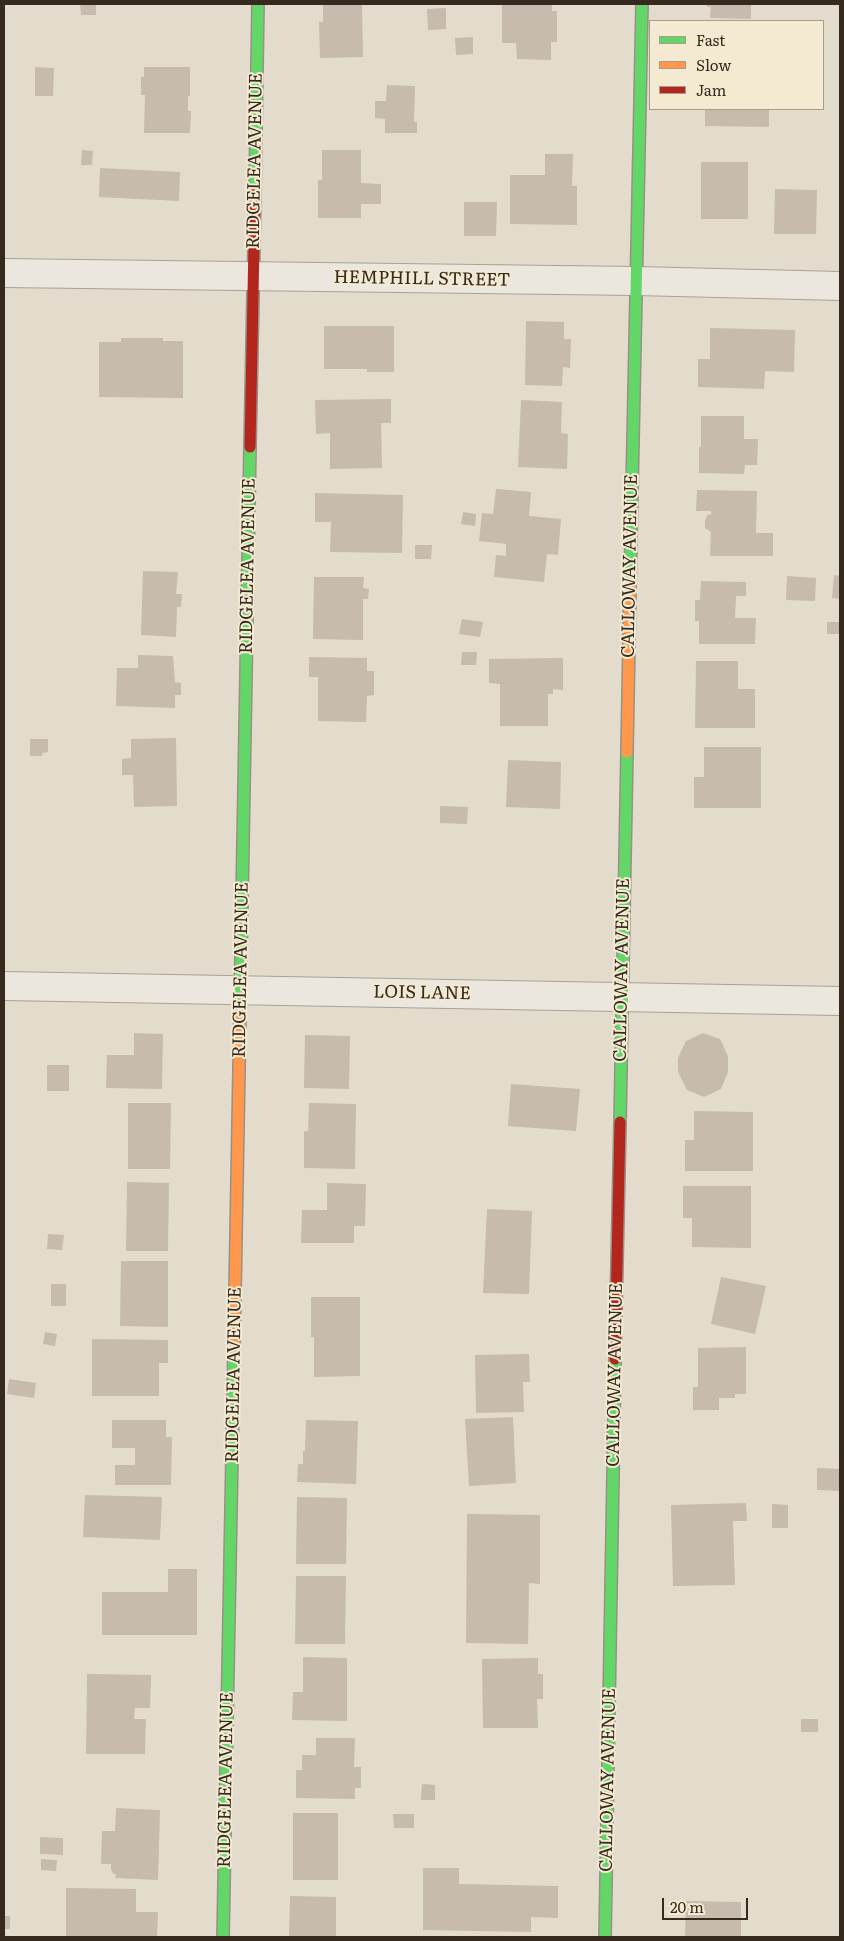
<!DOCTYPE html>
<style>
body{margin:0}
#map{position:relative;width:844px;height:1941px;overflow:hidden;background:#e3dccc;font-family:Literata,serif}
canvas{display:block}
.frame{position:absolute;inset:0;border:5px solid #362a1e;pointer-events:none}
.legend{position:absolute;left:649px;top:20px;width:175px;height:90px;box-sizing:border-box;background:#f4ead2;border:1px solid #a89d8a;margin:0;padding:6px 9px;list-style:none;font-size:15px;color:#362a1e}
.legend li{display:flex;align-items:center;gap:10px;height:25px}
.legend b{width:25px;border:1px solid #a89d8a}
.scale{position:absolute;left:662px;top:1898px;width:86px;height:22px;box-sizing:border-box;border:2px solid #362a1e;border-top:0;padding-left:6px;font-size:15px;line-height:18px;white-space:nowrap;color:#362a1e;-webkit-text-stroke:4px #f4ead2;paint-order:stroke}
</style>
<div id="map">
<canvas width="844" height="1941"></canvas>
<div class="frame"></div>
<ul class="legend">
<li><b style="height:6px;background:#63d668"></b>Fast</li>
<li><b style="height:6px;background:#ff974d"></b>Slow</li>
<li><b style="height:6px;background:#b3261e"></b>Jam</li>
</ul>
<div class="scale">20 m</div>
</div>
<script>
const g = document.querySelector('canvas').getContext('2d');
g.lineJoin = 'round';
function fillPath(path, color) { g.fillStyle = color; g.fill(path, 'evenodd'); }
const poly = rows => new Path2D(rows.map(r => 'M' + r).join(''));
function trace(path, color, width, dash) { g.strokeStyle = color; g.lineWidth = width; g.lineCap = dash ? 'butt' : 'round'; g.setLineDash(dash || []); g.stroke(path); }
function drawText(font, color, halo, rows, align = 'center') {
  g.font = font + ' Literata,serif'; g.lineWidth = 4; g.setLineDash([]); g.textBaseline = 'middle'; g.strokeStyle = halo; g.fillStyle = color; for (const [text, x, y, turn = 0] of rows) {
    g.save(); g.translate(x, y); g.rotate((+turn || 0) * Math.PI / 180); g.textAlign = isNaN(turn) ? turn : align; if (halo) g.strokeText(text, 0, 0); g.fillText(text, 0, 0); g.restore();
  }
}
fillPath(poly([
 [80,4,96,4,96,15,81,15],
 [323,4,362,4,363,57,320,58,319,22,323,22],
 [502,4,552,4,552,11,557,11,557,42,551,42,551,60,517,59,516,43,502,43],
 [707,4,751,4,751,19,710,18,711,7,707,7],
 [446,8,446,29,428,30,427,9],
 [473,37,473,54,456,55,455,38],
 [35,67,54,68,53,96,35,96],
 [144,67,190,67,190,96,188,96,188,111,191,111,190,133,144,133,145,95,141,95,141,77,144,77],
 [387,85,415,86,414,122,417,122,417,133,385,133,385,119,375,118,375,101,386,101],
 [705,109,769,109,769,127,705,126],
 [82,150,93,151,92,165,81,165],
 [322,150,361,150,361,183,381,184,381,204,361,204,361,218,318,218,318,180,322,180],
 [545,154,573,154,572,186,577,186,577,225,510,224,510,175,545,175],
 [701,162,748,162,748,219,701,219],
 [100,168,180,172,179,201,99,197],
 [775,189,817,190,816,234,774,234],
 [464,202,497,202,496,236,464,236],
 [526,321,564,322,564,339,571,339,570,368,563,367,562,386,525,385],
 [324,326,394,326,394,372,367,372,367,369,324,369],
 [710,328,795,330,794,372,765,371,764,389,698,387,698,359,710,359],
 [121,338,163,338,163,341,183,341,183,398,99,397,99,342,121,342],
 [391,399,391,423,381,423,382,468,330,469,330,433,316,434,315,400],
 [521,400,562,402,561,433,568,434,567,469,518,467],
 [701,416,744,416,744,439,758,439,757,465,745,465,744,474,699,473,699,447,701,447],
 [496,489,531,492,529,516,561,519,558,555,547,554,544,582,494,577,496,555,506,556,506,544,479,541,482,513,493,514],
 [697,490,757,491,756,533,773,533,773,556,710,556,711,532,705,528,705,520,708,514,711,515,711,511,696,511],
 [315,493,403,495,402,553,330,552,331,522,315,522],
 [463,512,476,514,475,526,461,524],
 [415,545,432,545,431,559,415,559],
 [143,571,178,572,176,594,182,594,181,607,177,607,176,637,141,635],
 [834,575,840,576,840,599,832,598],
 [787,576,816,578,815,601,786,600],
 [314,577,364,577,363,588,369,589,368,599,363,599,363,640,313,639],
 [701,581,746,582,746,596,736,596,735,618,756,618,755,644,699,644,699,621,695,621,695,600,700,600],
 [462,619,483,622,480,637,459,634],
 [827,622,840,622,840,634,827,634],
 [462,652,477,652,476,665,461,665],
 [138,655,173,656,175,682,181,683,181,695,175,695,175,708,116,706,117,668,138,668],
 [309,657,367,658,367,671,374,671,374,695,367,696,366,722,318,721,318,677,309,677],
 [563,658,563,690,553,689,553,694,548,694,548,726,500,726,500,684,489,683,489,659],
 [696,661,738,661,738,689,755,689,755,728,695,728],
 [176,738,177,806,134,807,133,775,122,775,122,759,131,758,131,739],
 [30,739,48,739,48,752,42,753,42,756,30,756],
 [704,747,761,747,761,808,694,808,694,777,704,777],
 [508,760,561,762,560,809,506,807],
 [440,806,468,807,467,824,440,823],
 [134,1033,163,1034,162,1089,106,1088,107,1055,134,1055],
 [703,1033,720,1039,728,1056,728,1072,721,1089,704,1097,687,1090,678,1072,678,1058,686,1041],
 [305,1035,350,1036,349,1089,304,1088],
 [47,1065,69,1065,69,1091,47,1091],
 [511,1084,580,1089,576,1131,508,1126],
 [128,1103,171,1103,170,1169,128,1169],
 [309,1103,356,1104,355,1169,304,1168,304,1131,308,1131],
 [694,1111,753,1112,753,1171,685,1171,685,1140,694,1140],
 [127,1182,169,1183,168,1251,126,1251],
 [327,1183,366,1184,365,1226,354,1226,354,1243,301,1243,302,1210,327,1210],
 [683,1186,751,1186,751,1248,692,1247,692,1218,683,1218],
 [487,1209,532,1211,529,1294,483,1293],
 [48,1234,64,1235,62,1250,47,1249],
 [121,1261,168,1261,168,1327,120,1326],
 [721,1277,766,1286,755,1334,711,1324],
 [51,1284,66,1284,66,1306,51,1306],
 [311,1297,360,1297,360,1376,314,1377,314,1337,311,1337],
 [45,1332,57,1334,55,1346,43,1344],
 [92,1339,168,1340,168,1363,159,1363,159,1396,92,1396],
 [746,1347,746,1394,735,1394,735,1398,719,1398,719,1410,693,1410,693,1387,698,1387,698,1348],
 [529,1354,530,1382,523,1382,524,1412,476,1413,475,1355],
 [9,1379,36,1383,34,1398,7,1394],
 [513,1417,516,1483,469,1486,465,1419],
 [112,1420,166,1420,166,1437,172,1437,171,1485,115,1485,115,1465,135,1465,135,1448,112,1448],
 [306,1420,358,1421,356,1484,297,1482,298,1464,303,1464,303,1451,305,1451],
 [817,1468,840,1469,840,1491,817,1490],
 [85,1495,162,1497,160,1540,83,1537],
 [297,1497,347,1498,346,1564,296,1564],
 [746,1503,747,1521,733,1521,735,1585,673,1586,671,1505],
 [772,1504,788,1505,788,1528,772,1528],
 [467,1514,540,1515,540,1584,529,1583,528,1644,466,1643],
 [168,1569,197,1569,197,1635,102,1635,102,1592,168,1592],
 [296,1576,346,1576,345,1644,295,1644],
 [303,1657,347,1658,347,1721,292,1720,293,1692,303,1692],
 [538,1658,538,1674,543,1674,543,1699,537,1699,538,1728,483,1728,482,1659],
 [87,1674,151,1675,150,1708,135,1708,134,1719,146,1719,145,1754,86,1754],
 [801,1719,818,1719,818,1732,801,1732],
 [316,1738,355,1738,354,1767,361,1767,361,1788,355,1788,355,1799,296,1798,296,1770,302,1770,302,1755,316,1755],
 [422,1784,435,1785,435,1800,421,1800],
 [116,1808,160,1810,158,1880,115,1878,116,1874,113,1874,112,1870,111,1870,111,1864,101,1864,102,1831,115,1831],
 [293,1813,338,1813,338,1880,293,1880],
 [393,1814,414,1814,414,1828,394,1828],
 [40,1837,63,1838,63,1855,40,1854],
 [41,1859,57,1860,56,1871,41,1870],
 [423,1868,459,1868,459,1884,558,1886,558,1918,531,1917,531,1932,423,1930],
 [66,1888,136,1889,136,1912,158,1912,157,1937,66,1937],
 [290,1896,336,1897,336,1937,289,1937],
 [686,1901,741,1902,741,1937,685,1937],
 [4,1916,10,1916,10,1929,4,1929]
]), '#c6bbad');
const street = poly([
 [4,273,636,281,840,286],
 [4,986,840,1001]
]);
const fast = poly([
 [255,192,258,4],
 [630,586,642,4],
 [240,1013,250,447],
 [620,1122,627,752],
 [223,1937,234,1348],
 [605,1937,615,1359]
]);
const slow = poly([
 [627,752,630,586],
 [234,1348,240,1013]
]);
const jam = poly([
 [250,447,255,192],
 [615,1359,620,1122]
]);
trace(street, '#a8a196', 30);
trace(fast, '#989186', 14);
trace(slow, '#989186', 14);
trace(jam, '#989186', 14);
trace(street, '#ebe7de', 28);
trace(fast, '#63d668', 11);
trace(slow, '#ff974d', 11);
trace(jam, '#b3261e', 11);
drawText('18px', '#362a1e', '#f4ead2', [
 ["RIDGELEA AVENUE",255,161,-89],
 ["HEMPHILL STREET",422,279,1],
 ["RIDGELEA AVENUE",248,566,-89],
 ["CALLOWAY AVENUE",630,566,-89],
 ["RIDGELEA AVENUE",241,970,-89],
 ["CALLOWAY AVENUE",622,970,-89],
 ["LOIS LANE",422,993,1],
 ["RIDGELEA AVENUE",234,1375,-89],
 ["CALLOWAY AVENUE",615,1375,-89],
 ["RIDGELEA AVENUE",226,1780,-89],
 ["CALLOWAY AVENUE",608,1780,-89]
]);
</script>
